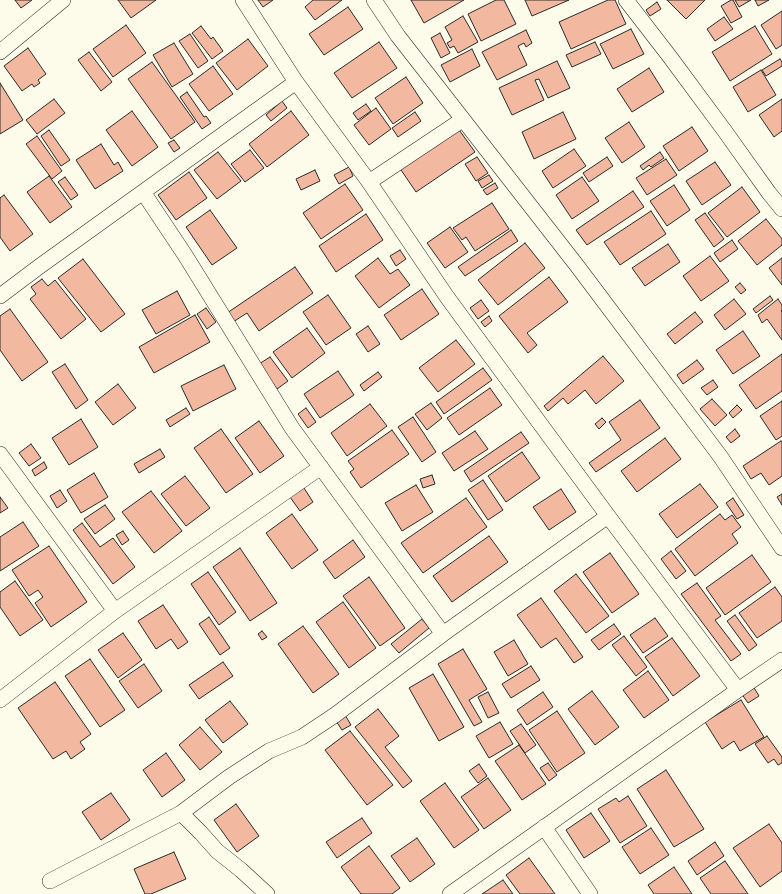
<!DOCTYPE html>
<style>
body{margin:0}
canvas{display:block;background:#fdfbea}
</style>
<canvas width="782" height="894"></canvas>
<script>
const g = document.querySelector('canvas').getContext('2d');
g.lineJoin = 'round';
function fillPath(path, color) { g.fillStyle = color; g.fill(path, 'evenodd'); }
const poly = rows => new Path2D(rows.map(r => 'M' + r).join(''));
function trace(path, color, width, dash) { g.strokeStyle = color; g.lineWidth = width; g.lineCap = dash ? 'butt' : 'round'; g.setLineDash(dash || []); g.stroke(path); }
const building = poly([
 [15,0,32,0,21,8,15,0],
 [118,0,156,0,131,18,118,0],
 [258,0,273,0,263,7,258,0],
 [313,0,342,0,315,20,305,7,313,0],
 [411,0,464,0,424,23,411,0],
 [496,0,504,0,516,24,481,41,468,14,496,0],
 [525,0,569,0,532,16,525,0],
 [608,0,615,0,626,24,571,49,559,22,608,0],
 [667,0,705,0,686,19,667,0],
 [731,0,733,0,742,17,731,23,721,6,731,0],
 [735,0,751,0,739,7,735,0],
 [755,0,769,0,758,6,755,0],
 [657,2,661,9,650,16,646,10,657,2],
 [348,7,363,29,324,55,309,34,348,7],
 [782,11,782,45,776,49,761,25,782,11],
 [463,16,478,42,458,53,454,46,450,48,447,43,452,40,445,27,463,16],
 [724,17,733,29,715,41,707,29,724,17],
 [126,25,146,53,113,77,93,49,126,25],
 [201,26,211,39,213,37,223,51,212,59,192,33,201,26],
 [755,26,772,54,730,81,712,52,755,26],
 [631,29,644,54,613,69,600,44,631,29],
 [526,30,532,43,526,47,524,43,518,46,527,65,497,80,482,52,526,30],
 [440,33,450,53,441,58,431,38,440,33],
 [190,34,208,61,198,68,179,41,190,34],
 [248,39,268,66,237,90,216,63,248,39],
 [379,42,397,68,352,98,334,73,379,42],
 [595,42,601,54,572,67,566,55,595,42],
 [174,43,193,74,172,87,153,55,174,43],
 [28,48,46,74,38,80,40,83,34,87,32,84,22,91,4,66,28,48],
 [472,49,480,66,450,82,441,65,472,49],
 [89,52,112,82,101,91,78,60,89,52],
 [780,59,782,62,782,66,766,76,762,70,780,59],
 [557,61,570,88,548,98,539,79,535,80,544,100,512,115,499,88,557,61],
 [152,62,195,122,171,139,128,79,152,62],
 [213,66,233,94,209,111,189,84,213,66],
 [649,68,664,92,632,112,617,89,649,68],
 [761,70,776,95,748,112,733,87,761,70],
 [406,77,423,103,393,124,375,98,406,77],
 [0,83,23,120,0,134,0,83],
 [187,92,204,117,206,116,211,123,202,129,180,97,187,92],
 [54,99,65,113,37,134,26,120,54,99],
 [782,99,782,131,774,137,759,115,782,99],
 [282,101,287,108,271,121,266,115,282,101],
 [366,104,371,111,358,120,353,113,366,104],
 [376,108,391,129,369,145,354,125,376,108],
 [132,111,158,147,132,166,106,130,132,111],
 [291,111,309,135,267,167,249,144,291,111],
 [415,112,421,121,398,137,392,128,415,112],
 [563,112,576,139,534,159,522,132,563,112],
 [629,122,645,147,622,163,605,138,629,122],
 [457,127,475,152,416,192,399,167,457,127],
 [692,127,708,151,679,171,663,146,692,127],
 [49,130,70,160,61,166,41,136,49,130],
 [37,136,62,171,52,179,26,144,37,136],
 [174,140,180,148,174,152,168,143,174,140],
 [101,144,114,165,118,162,123,171,95,189,76,160,101,144],
 [574,149,586,166,553,188,542,171,574,149],
 [250,150,264,168,245,182,231,164,250,150],
 [218,152,241,181,217,199,194,170,218,152],
 [660,152,664,158,651,167,649,165,643,170,640,166,660,152],
 [477,157,488,173,476,181,465,164,477,157],
 [607,157,613,166,589,182,583,173,607,157],
 [666,159,677,175,647,195,636,178,666,159],
 [715,162,731,185,702,205,686,181,715,162],
 [349,167,353,176,339,184,334,175,349,167],
 [315,170,320,181,301,190,296,179,315,170],
 [189,172,207,198,176,220,158,195,189,172],
 [489,175,493,181,482,188,478,181,489,175],
 [49,176,72,207,50,223,27,192,49,176],
 [65,177,78,195,71,200,58,182,65,177],
 [582,177,599,201,572,219,556,195,582,177],
 [495,183,498,188,487,195,483,190,495,183],
 [345,184,363,210,321,239,303,213,345,184],
 [674,185,690,210,667,226,650,201,674,185],
 [742,187,760,212,727,237,708,213,742,187],
 [633,191,644,207,587,245,576,230,633,191],
 [4,195,33,234,10,251,0,237,0,198,4,195],
 [492,203,509,229,475,251,466,237,462,240,453,228,492,203],
 [210,210,237,248,212,265,186,227,210,210],
 [651,211,666,234,620,265,604,242,651,211],
 [705,213,724,239,714,247,695,220,705,213],
 [366,214,383,240,336,272,319,246,366,214],
 [766,219,782,239,782,245,757,265,738,241,766,219],
 [450,227,468,252,445,268,427,243,450,227],
 [511,230,518,241,465,276,458,267,511,230],
 [732,240,738,249,720,262,714,253,732,240],
 [525,243,545,268,498,305,478,280,525,243],
 [668,244,680,262,645,286,632,268,668,244],
 [400,250,406,259,396,266,390,256,400,250],
 [710,256,729,281,701,301,683,276,710,256],
 [378,258,390,274,398,269,410,285,379,308,355,276,378,258],
 [782,258,782,285,769,268,782,258],
 [83,259,125,314,101,332,58,278,83,259],
 [295,267,313,293,259,331,247,313,233,322,227,313,295,267],
 [549,277,568,302,527,333,537,345,528,353,499,316,549,277],
 [42,279,48,286,55,280,86,319,61,339,30,299,36,294,31,287,42,279],
 [740,283,746,290,741,294,735,287,740,283],
 [422,289,439,314,401,340,384,315,422,289],
 [177,291,190,315,156,334,142,310,177,291],
 [328,295,351,328,326,345,303,312,328,295],
 [770,296,773,300,756,313,753,309,770,296],
 [734,299,746,314,725,330,714,315,734,299],
 [778,299,782,305,782,310,781,311,782,312,782,340,767,319,762,323,758,315,778,299],
 [481,300,489,311,478,319,470,308,481,300],
 [206,308,216,322,207,329,197,314,206,308],
 [10,309,48,362,22,381,0,350,0,316,10,309],
 [695,312,703,322,675,344,667,334,695,312],
 [195,315,210,342,154,373,139,347,195,315],
 [489,316,492,321,485,327,481,322,489,316],
 [368,326,380,344,368,352,356,334,368,326],
 [307,328,325,353,292,378,273,352,307,328],
 [743,331,760,356,733,374,716,350,743,331],
 [456,340,475,364,438,392,419,368,456,340],
 [782,354,782,391,756,409,739,385,782,354],
 [603,356,624,381,596,404,585,390,568,404,563,398,548,411,544,406,603,356],
 [270,357,288,381,277,389,259,364,270,357],
 [697,360,704,369,683,384,677,375,697,360],
 [65,364,88,400,76,409,52,372,65,364],
 [224,365,236,389,193,411,181,386,224,365],
 [483,368,492,380,444,414,436,402,483,368],
 [338,371,354,395,320,418,304,394,338,371],
 [378,372,382,377,364,391,360,385,378,372],
 [713,380,718,387,707,395,701,388,713,380],
 [118,384,136,408,113,425,95,402,118,384],
 [490,388,502,405,459,435,447,418,490,388],
 [712,399,727,415,715,426,700,409,712,399],
 [640,400,660,428,596,472,589,463,621,440,609,422,640,400],
 [782,401,782,436,776,440,760,416,782,401],
 [431,403,442,418,427,430,415,414,431,403],
 [370,404,387,426,347,456,331,433,370,404],
 [737,405,742,410,733,418,729,413,737,405],
 [186,408,190,414,170,427,166,420,186,408],
 [306,408,316,422,308,428,298,414,306,408],
 [413,417,436,452,422,462,398,427,413,417],
 [602,418,606,422,599,429,595,424,602,418],
 [81,419,98,447,69,465,52,438,81,419],
 [259,421,284,456,260,473,235,438,259,421],
 [221,429,253,474,226,493,194,448,221,429],
 [735,429,740,436,731,443,726,437,735,429],
 [392,430,409,454,361,488,350,472,354,469,348,461,392,430],
 [475,431,488,449,454,471,442,453,475,431],
 [521,432,529,443,471,482,464,471,521,432],
 [665,438,681,459,637,492,621,471,665,438],
 [781,441,782,442,782,476,769,485,761,473,751,479,743,466,781,441],
 [31,444,41,458,29,466,19,453,31,444],
 [160,449,165,457,139,473,134,464,160,449],
 [522,452,540,478,506,502,488,476,522,452],
 [44,462,47,468,35,476,32,470,44,462],
 [94,473,108,497,81,513,67,490,94,473],
 [432,475,435,484,423,488,420,479,432,475],
 [185,476,210,508,186,526,161,494,185,476],
 [483,480,503,510,488,520,468,490,483,480],
 [700,484,718,507,677,538,659,514,700,484],
 [416,485,433,512,402,531,385,503,416,485],
 [304,488,313,502,300,511,290,497,304,488],
 [561,489,576,512,549,530,533,507,561,489],
 [60,490,67,501,57,508,50,496,60,490],
 [151,491,182,531,154,553,122,512,151,491],
 [782,494,782,505,777,497,782,494],
 [0,497,8,508,0,513,0,497],
 [466,498,487,527,423,573,401,543,466,498],
 [733,498,744,515,737,519,726,503,733,498],
 [105,505,115,519,95,534,84,519,105,505],
 [292,514,318,550,292,569,266,533,292,514],
 [720,514,725,520,732,515,741,527,732,534,738,543,695,576,675,549,720,514],
 [23,522,39,546,0,571,0,537,23,522],
 [82,523,100,547,113,538,135,567,113,584,73,530,82,523],
 [123,531,129,540,122,545,116,535,123,531],
 [489,536,508,562,452,602,433,576,489,536],
 [353,540,365,557,335,579,323,562,353,540],
 [49,546,87,602,51,627,35,603,43,597,38,590,29,596,12,570,49,546],
 [240,548,277,603,250,621,213,567,240,548],
 [671,551,686,571,676,579,661,559,671,551],
 [610,553,639,594,612,613,583,572,610,553],
 [752,555,771,582,725,615,706,588,752,555],
 [208,572,236,612,219,625,191,584,208,572],
 [576,574,609,616,586,633,554,591,576,574],
 [369,577,405,628,380,646,343,596,369,577],
 [15,581,43,620,20,636,0,607,0,592,15,581],
 [697,583,721,616,715,620,741,654,731,661,681,594,697,583],
 [775,587,782,597,782,621,757,638,739,613,775,587],
 [541,598,583,657,574,663,556,638,541,648,517,615,541,598],
 [343,602,376,648,349,668,316,622,343,602],
 [163,605,188,642,178,649,171,639,156,649,138,621,163,605],
 [735,615,757,645,749,651,727,621,735,615],
 [209,617,230,648,220,655,199,624,209,617],
 [655,618,668,636,643,653,630,635,655,618],
 [422,619,429,628,399,653,391,644,422,619],
 [614,624,621,634,599,650,591,640,614,624],
 [303,626,339,674,313,693,278,644,303,626],
 [262,631,267,637,262,640,258,634,262,631],
 [123,633,142,660,118,678,98,650,123,633],
 [624,636,647,667,636,676,612,645,624,636],
 [672,638,700,676,673,696,645,657,672,638],
 [514,640,528,664,508,676,494,652,514,640],
 [463,649,487,689,469,700,482,722,474,726,438,664,463,649],
 [90,659,125,710,100,727,65,676,90,659],
 [223,662,233,676,199,699,189,685,223,662],
 [144,664,162,691,138,708,119,681,144,664],
 [531,666,540,680,511,698,502,684,531,666],
 [648,671,669,700,644,718,623,690,648,671],
 [433,674,464,727,439,741,409,688,433,674],
 [55,682,91,734,80,742,85,749,71,759,66,751,53,759,18,708,55,682],
 [753,686,759,696,748,703,741,693,753,686],
 [592,691,619,727,595,745,568,709,592,691],
 [488,692,499,713,488,718,478,697,488,692],
 [543,692,553,707,527,725,517,710,543,692],
 [741,700,764,737,740,751,734,741,722,749,705,722,741,700],
 [230,701,248,724,223,743,205,720,230,701],
 [378,709,399,736,385,747,412,781,403,788,355,727,378,709],
 [557,711,585,753,557,772,529,730,557,711],
 [345,715,351,725,342,730,336,721,345,715],
 [500,722,513,744,489,758,476,736,500,722],
 [521,724,536,745,525,753,510,731,521,724],
 [200,727,222,752,200,770,179,745,200,727],
 [350,731,393,785,367,805,325,750,350,731],
 [767,736,782,757,782,763,778,765,774,759,768,763,755,744,767,736],
 [519,745,546,784,522,800,495,761,519,745],
 [166,753,185,780,162,797,143,770,166,753],
 [548,763,557,775,549,781,540,768,548,763],
 [479,764,487,776,478,783,469,771,479,764],
 [666,770,704,829,674,847,637,789,666,770],
 [488,778,511,810,484,829,461,797,488,778],
 [445,783,479,830,454,848,420,801,445,783],
 [111,793,130,820,101,840,82,812,111,793],
 [628,796,647,826,620,843,598,809,616,798,619,802,628,796],
 [236,804,259,836,237,852,214,820,236,804],
 [591,813,610,841,584,858,566,830,591,813],
 [362,818,372,833,337,858,326,842,362,818],
 [769,824,782,843,782,871,760,887,733,848,769,824],
 [651,828,669,855,640,874,622,847,651,828],
 [417,838,435,864,410,882,391,856,417,838],
 [715,842,724,856,697,875,688,861,715,842],
 [369,846,400,888,392,894,361,894,341,867,369,846],
 [174,852,186,879,151,894,145,894,134,869,174,852],
 [529,858,555,894,520,894,506,875,529,858],
 [725,861,748,894,711,894,700,878,725,861],
 [674,867,692,894,654,894,648,885,674,867],
 [503,880,513,894,482,894,503,880]
]);
fillPath(building, '#f2b8a0');
trace(building, '#2b2b2b', 1);
const street = poly([
 [243,0,296,82,369,182,447,297,608,516,738,690],
 [374,0,398,36,578,267,720,456,782,548],
 [626,0,670,57,724,130,769,193,782,209],
 [0,52,63,0],
 [369,182,462,120],
 [143,192,185,255,292,428,443,634],
 [0,296,40,266,296,82],
 [0,454,115,611],
 [0,700,115,611,321,467],
 [181,813,201,833,217,851,241,870,267,894],
 [544,827,590,894],
 [50,881,181,813,229,777,269,751,302,737,335,715,443,634,608,516],
 [450,894,738,690,782,660]
]);
trace(street, '#2b2b2b', 16);
trace(street, '#fdfbea', 15);
</script>
